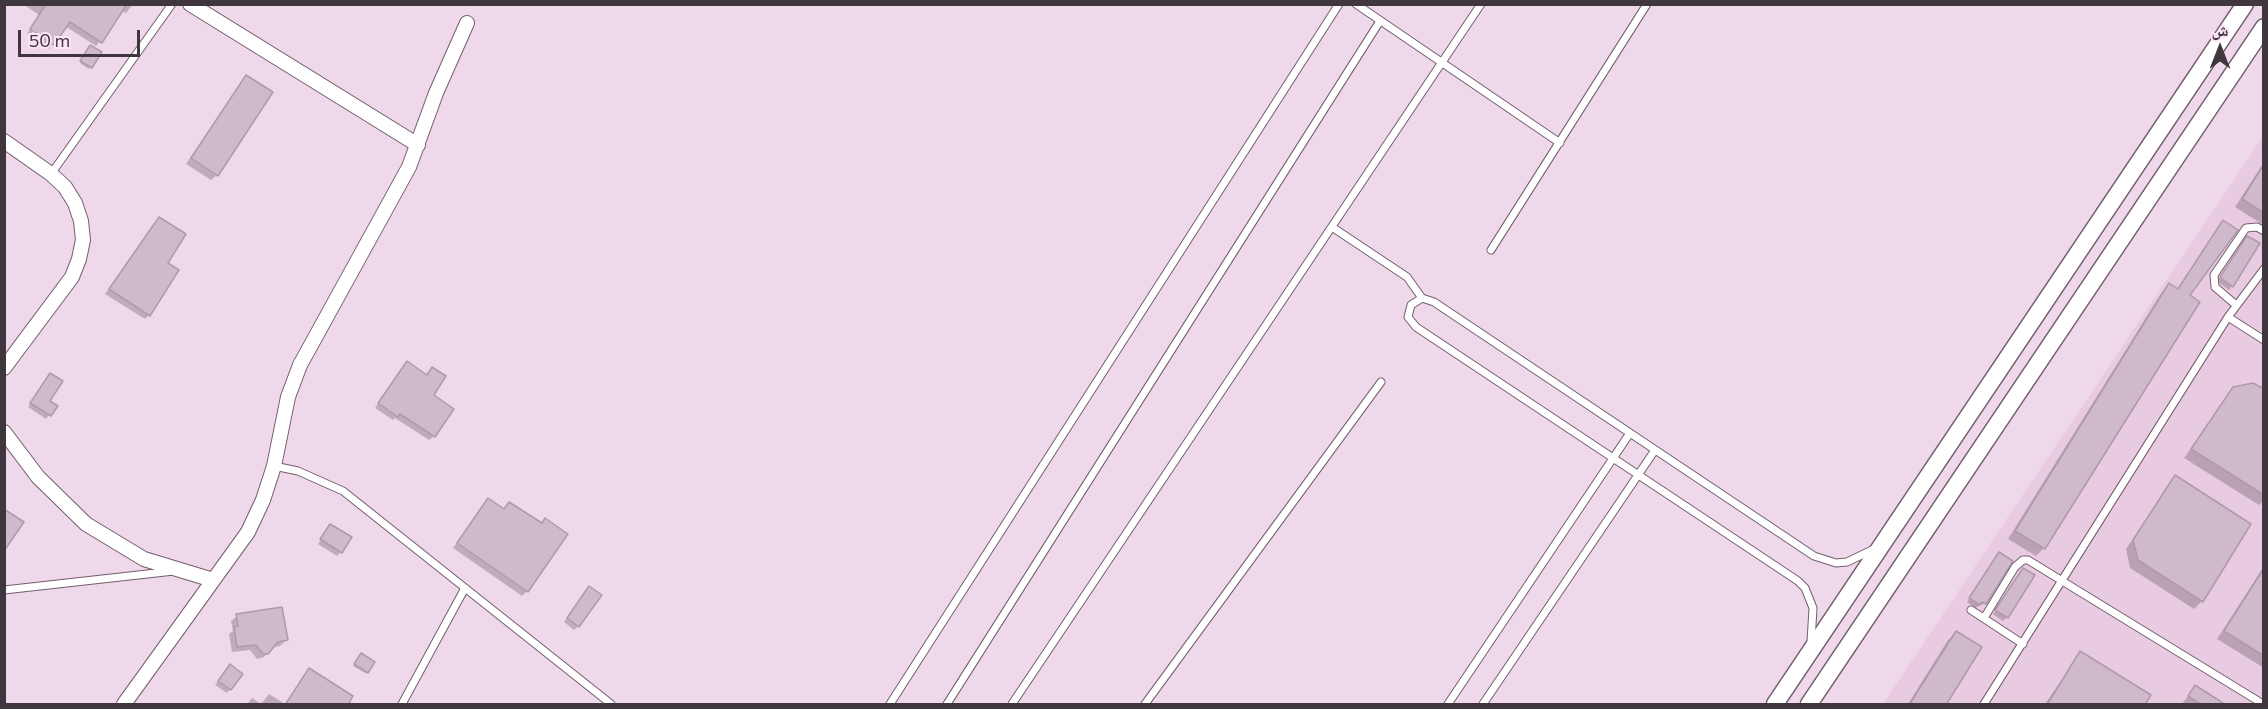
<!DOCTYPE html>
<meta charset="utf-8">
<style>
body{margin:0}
#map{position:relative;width:2268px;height:709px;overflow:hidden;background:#efd8e9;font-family:Commissioner,"Noto Naskh Arabic",sans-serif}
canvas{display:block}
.frame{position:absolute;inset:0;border:6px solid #40373e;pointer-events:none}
.north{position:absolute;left:2190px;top:18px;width:60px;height:60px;-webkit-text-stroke:4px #fde5f6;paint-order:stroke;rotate:0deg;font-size:16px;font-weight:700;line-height:24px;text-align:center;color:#40373e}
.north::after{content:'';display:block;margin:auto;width:21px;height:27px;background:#40373e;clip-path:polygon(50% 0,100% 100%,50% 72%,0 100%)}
.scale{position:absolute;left:18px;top:30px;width:122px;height:27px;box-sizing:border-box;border:3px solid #40373e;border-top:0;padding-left:8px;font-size:18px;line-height:21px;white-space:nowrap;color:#40373e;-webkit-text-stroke:4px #fde5f6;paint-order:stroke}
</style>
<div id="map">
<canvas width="2268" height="709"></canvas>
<div class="frame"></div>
<div class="north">ش</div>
<div class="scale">50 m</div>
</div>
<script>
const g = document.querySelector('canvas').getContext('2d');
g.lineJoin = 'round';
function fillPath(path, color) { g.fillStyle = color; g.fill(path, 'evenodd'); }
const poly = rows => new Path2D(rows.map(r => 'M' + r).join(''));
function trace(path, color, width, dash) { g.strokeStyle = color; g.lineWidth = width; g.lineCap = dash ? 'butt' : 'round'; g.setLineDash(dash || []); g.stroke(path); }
fillPath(poly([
 [2263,136,2263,704,1883,704]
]), '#e9cbe1');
fillPath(poly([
 [23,4,133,4,126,13,122,11,96,46,65,26,49,49,27,34,39,15],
 [89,48,100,53,89,69,80,63],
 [246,76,217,175,211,180,186,164],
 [2264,162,2264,222,2262,224,2235,207],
 [159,219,166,263,149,315,145,319,105,294],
 [2223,222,2236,231,2187,296,2198,302,2044,548,2036,556,2008,539,2162,292,2169,285,2177,289],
 [2244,242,2232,286,2229,290,2217,281],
 [402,368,426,376,428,373,434,436,429,440,395,418,393,420,375,408],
 [47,379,48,402,56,406,46,419,28,407],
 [2234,388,2264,391,2264,500,2259,505,2184,458],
 [2175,477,2249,524,2202,601,2194,609,2130,568,2126,549],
 [488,500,527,591,522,596,453,548],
 [330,526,341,552,337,556,318,544],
 [1996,557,1985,603,1975,608,1967,602],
 [2264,566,2264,668,2217,639],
 [2023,569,2007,617,2003,621,1993,614],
 [586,592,578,626,574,630,564,622],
 [237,616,286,640,280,646,273,647,264,657,257,659,250,650,232,652,229,634,233,631,231,621],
 [1956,633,1944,704,1908,704,1948,640],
 [2080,653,2143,704,2045,704],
 [359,657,367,672,365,673,353,666],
 [226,670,241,674,227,693,215,685],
 [2195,687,2223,704,2182,704],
 [269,694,285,704,247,704,252,698,261,704]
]), '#0003');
const building = poly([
 [46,4,127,4,102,43,70,22,54,45,30,29,46,4],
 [90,45,102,52,92,68,80,61,90,45],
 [246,75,273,92,218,176,191,158,246,75],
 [2264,164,2264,213,2242,199,2264,164],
 [159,217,186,234,168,263,179,270,150,316,109,289,159,217],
 [2223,220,2238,230,2190,295,2200,302,2045,549,2015,531,2169,283,2178,289,2223,220],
 [2247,236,2260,243,2233,287,2220,277,2247,236],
 [407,361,427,375,432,367,446,376,434,395,454,409,435,437,400,414,398,417,378,403,407,361],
 [50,373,63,381,50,401,58,406,51,416,30,403,50,373],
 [2253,383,2264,389,2264,495,2191,449,2233,387,2253,383],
 [2175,475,2251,524,2203,602,2138,560,2133,540,2175,475],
 [488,498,504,509,509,502,542,523,545,518,568,534,528,592,457,543,488,498],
 [4,509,24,522,4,551,4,509],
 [330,524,352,537,342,553,320,539,330,524],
 [1999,552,2013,561,1986,604,1982,602,1980,605,1969,598,1999,552],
 [2023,568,2035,575,2008,618,1995,610,2023,568],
 [2264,568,2264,656,2224,631,2264,568],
 [589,586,602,595,579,627,567,618,589,586],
 [282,607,288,640,278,642,268,654,263,654,256,645,237,647,234,627,238,626,236,614,282,607],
 [1956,631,1982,647,1946,705,1909,705,1956,631],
 [2080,651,2151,695,2145,705,2047,705,2080,651],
 [361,653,375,662,368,673,354,664,361,653],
 [230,664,243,674,231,690,218,681,230,664],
 [309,668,353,696,348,705,285,705,309,668],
 [2195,685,2226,705,2202,705,2188,696,2195,685]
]);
fillPath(building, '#d0b9ca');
trace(building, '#af99aa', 1.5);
const service = poly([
 [1356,4,1560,143],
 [51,174,172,4],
 [1332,227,1407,277,1422,298],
 [1491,250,1647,4],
 [2236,305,2215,287,2214,275,2246,228,2257,227,2264,231],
 [2228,317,2264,340],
 [274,466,298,471,343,491,611,704],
 [4,590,174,571],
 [1971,610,2023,644],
 [1984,618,2015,567,2023,560,2028,560,2263,704],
 [1811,642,1813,608,1805,588,1798,581,1416,327,1408,317,1411,305,1422,298,1434,302,1814,556,1836,563,1847,562,1874,549],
 [402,704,465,588],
 [890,704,1339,4],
 [947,704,1380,21],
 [1012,704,1481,4],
 [1145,704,1381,382],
 [1448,704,1630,433],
 [1483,704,1655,450],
 [1984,704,2228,317,2264,269]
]);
const minor = poly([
 [190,4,418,145],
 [4,141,51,174,65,187,75,203,81,221,83,240,79,259,72,277,4,368],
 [4,432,38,477,86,524,144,559,213,580],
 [124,704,248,532,263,500,274,466,288,397,300,365,409,167,436,93,467,23]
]);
const tertiary = poly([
 [1775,704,2245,4],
 [1809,704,2264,27]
]);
trace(service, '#725e6d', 9);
trace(minor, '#725e6d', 16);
trace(tertiary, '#725e6d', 19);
trace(service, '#fff', 7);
trace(minor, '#fff', 14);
trace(tertiary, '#fff', 16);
</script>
